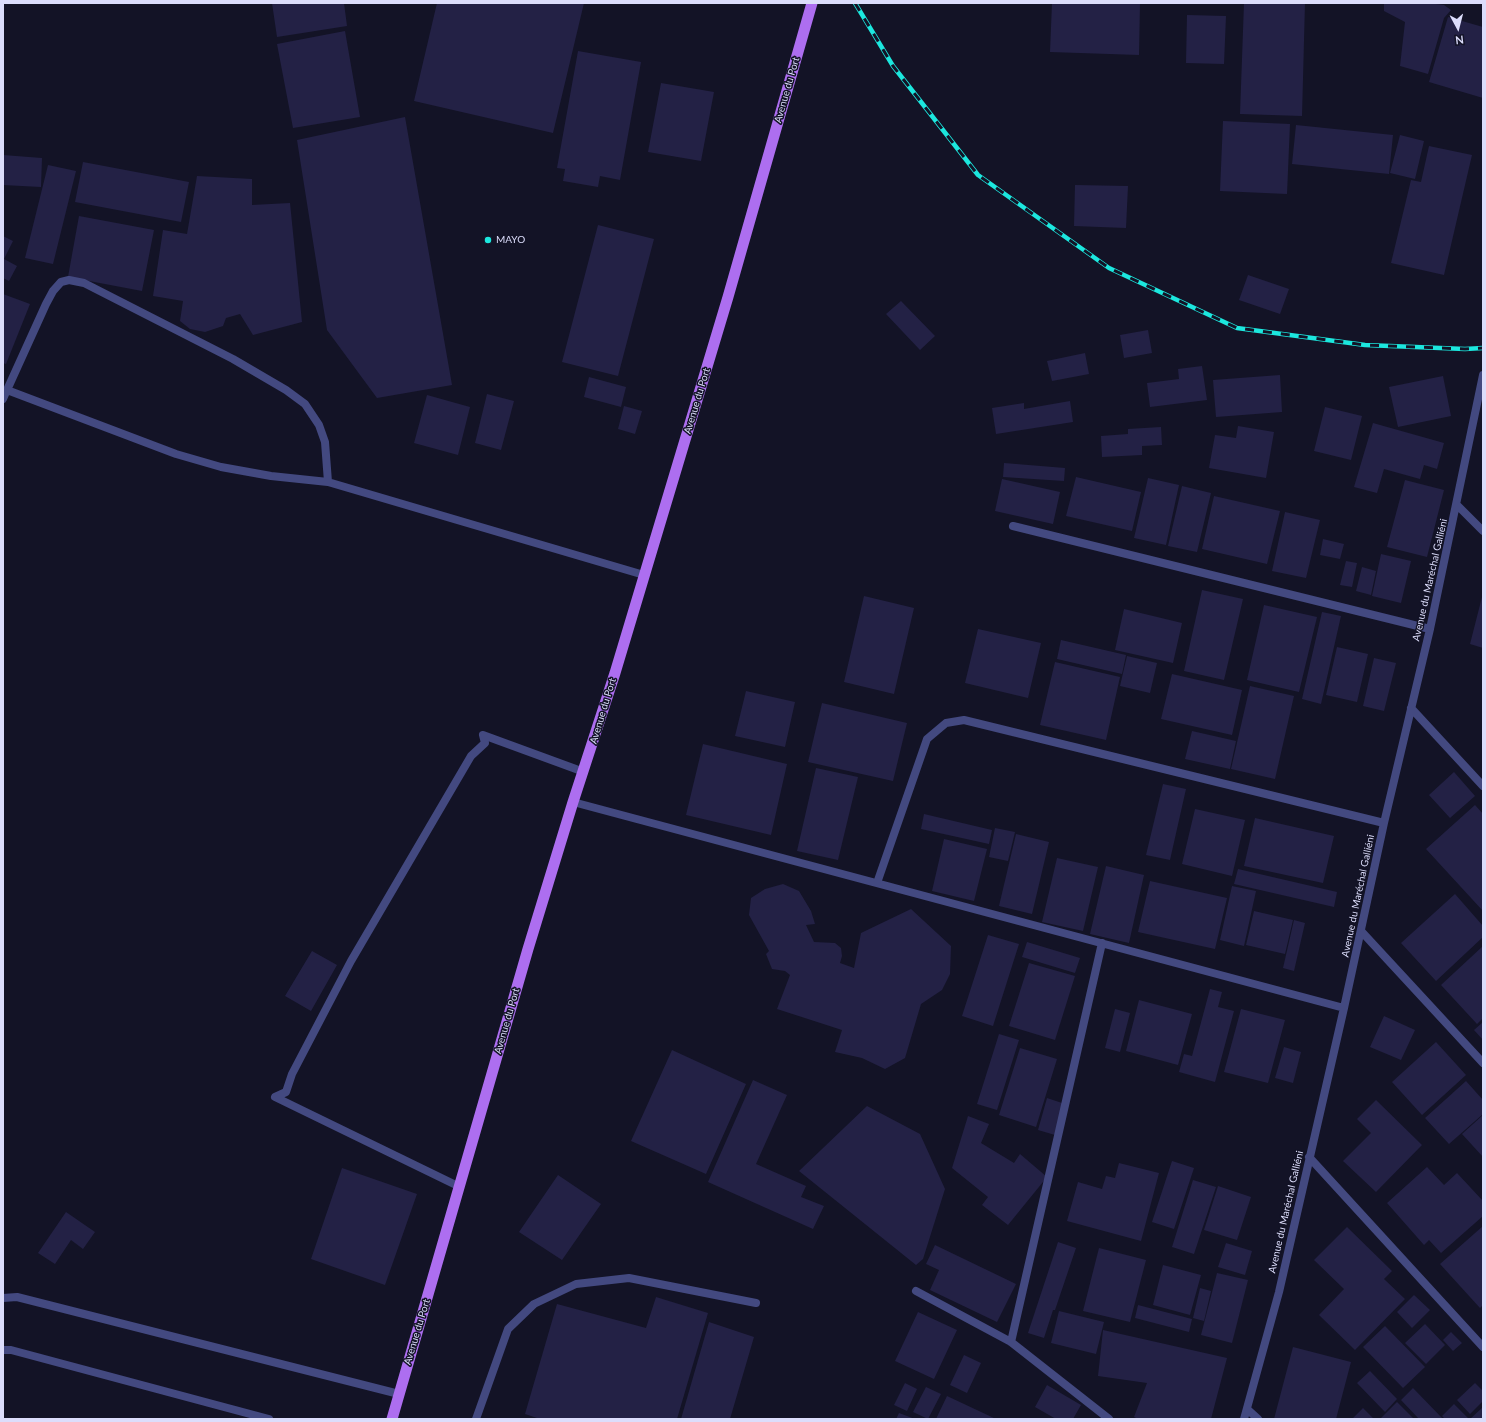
<!DOCTYPE html>
<meta charset="utf-8">
<style>
body{margin:0}
#map{position:relative;width:1486px;height:1422px;overflow:hidden;background:#131326;font-family:Lato,sans-serif}
canvas{display:block}
.frame{position:absolute;inset:0;border:4px solid #dcddfb;pointer-events:none}
.north{position:absolute;left:1438px;top:8px;width:40px;height:40px;-webkit-text-stroke:3px #131326;paint-order:stroke;rotate:173deg;font-size:11px;font-weight:700;line-height:16px;text-align:center;color:#dcddfb}
.north::after{content:'';display:block;margin:auto;width:14px;height:18px;background:#dcddfb;clip-path:polygon(50% 0,100% 100%,50% 72%,0 100%)}
</style>
<div id="map">
<canvas width="1486" height="1422"></canvas>
<div class="frame"></div>
<div class="north">N</div>
</div>
<script>
const g = document.querySelector('canvas').getContext('2d');
g.lineJoin = 'round';
function fillPath(path, color) { g.fillStyle = color; g.fill(path, 'evenodd'); }
const poly = rows => new Path2D(rows.map(r => 'M' + r).join(''));
function trace(path, color, width, dash) { g.strokeStyle = color; g.lineWidth = width; g.lineCap = dash ? 'butt' : 'round'; g.setLineDash(dash || []); g.stroke(path); }
function drawText(font, color, halo, rows, align = 'center') {
  g.font = font + ' Lato,sans-serif'; g.lineWidth = 3; g.setLineDash([]); g.textBaseline = 'middle'; g.strokeStyle = halo; g.fillStyle = color; for (const [text, x, y, turn = 0] of rows) {
    g.save(); g.translate(x, y); g.rotate((+turn || 0) * Math.PI / 180); g.textAlign = isNaN(turn) ? turn : align; if (halo) g.strokeText(text, 0, 0); g.fillText(text, 0, 0); g.restore();
  }
}
fillPath(poly([
 [272,3,344,3,347,26,277,37],
 [437,3,584,3,553,133,414,101],
 [1052,3,1140,3,1139,55,1050,52],
 [1244,3,1305,3,1302,116,1240,114],
 [1384,3,1436,3,1436,4,1444,5,1451,10,1444,18,1428,74,1400,66,1405,22,1384,11],
 [1187,15,1226,16,1224,64,1186,63],
 [1448,17,1483,27,1483,98,1429,82],
 [345,31,360,117,293,128,277,44],
 [578,51,641,62,620,180,600,176,598,187,563,181,565,169,557,168],
 [661,83,714,92,701,161,648,152],
 [405,117,452,385,377,398,327,330,297,140],
 [1223,121,1290,124,1287,194,1220,191],
 [1296,125,1393,135,1389,174,1292,164],
 [1400,135,1424,141,1415,179,1390,173],
 [1429,146,1472,155,1444,275,1391,263,1411,180,1421,182],
 [3,155,42,158,41,187,3,185],
 [83,162,189,182,181,222,75,202],
 [48,165,76,171,53,264,25,258],
 [197,176,252,179,252,205,290,203,302,322,253,335,240,314,226,318,223,326,205,332,190,329,180,321,183,301,153,296,163,230,187,234],
 [1075,185,1128,186,1126,228,1074,226],
 [79,216,154,230,142,291,68,277],
 [598,225,654,239,618,376,562,362],
 [3,236,13,241,4,259,17,266,9,281,3,278],
 [1248,275,1289,289,1280,314,1239,300],
 [3,294,30,304,6,364,3,363],
 [901,301,935,336,920,350,886,314],
 [1148,330,1152,353,1124,358,1120,335],
 [1085,353,1089,374,1052,381,1047,361],
 [1202,366,1207,400,1150,407,1147,383,1179,379,1178,369],
 [1280,375,1282,412,1216,417,1213,380],
 [1443,376,1451,416,1398,427,1389,387],
 [589,377,626,387,621,407,584,397],
 [487,394,514,401,501,450,475,443],
 [427,395,470,407,458,455,414,443],
 [1070,401,1073,422,996,434,992,408,1024,403,1024,409],
 [624,406,642,411,635,434,618,429],
 [1325,407,1362,416,1351,460,1314,451],
 [1373,423,1444,443,1437,469,1424,465,1420,479,1384,469,1377,493,1354,487],
 [1238,426,1274,432,1266,478,1209,468,1215,435,1236,438],
 [1161,427,1162,445,1142,446,1142,455,1102,457,1101,436,1128,434,1128,429],
 [1004,463,1065,468,1064,481,1003,477],
 [1076,477,1141,492,1132,531,1066,516],
 [1148,478,1179,485,1166,545,1134,538],
 [1002,479,1060,492,1053,524,995,511],
 [1405,480,1444,490,1427,557,1387,547],
 [1182,486,1211,493,1197,552,1168,546],
 [1214,496,1280,511,1267,564,1202,549],
 [1285,512,1320,520,1306,578,1272,571],
 [1323,539,1344,544,1340,559,1320,555],
 [1381,554,1411,561,1401,603,1372,596],
 [1346,561,1357,563,1352,587,1340,585],
 [1362,567,1376,571,1371,595,1356,591],
 [1202,590,1243,599,1224,680,1184,671],
 [864,596,914,608,894,694,844,682],
 [1482,597,1483,597,1483,648,1470,644],
 [1264,605,1317,617,1299,692,1247,680],
 [1124,609,1182,623,1173,663,1115,650],
 [1322,612,1341,616,1321,704,1302,699],
 [978,629,1041,643,1028,698,965,683],
 [1061,640,1126,655,1122,674,1057,659],
 [1337,647,1368,654,1357,702,1326,695],
 [1127,656,1157,663,1150,693,1120,686],
 [1374,658,1396,663,1384,711,1363,706],
 [1055,662,1120,677,1106,740,1040,725],
 [1172,674,1242,690,1232,735,1161,719],
 [1250,686,1294,696,1275,779,1231,769],
 [746,691,795,702,785,747,735,736],
 [822,703,907,723,893,781,808,762],
 [1192,731,1236,741,1230,769,1185,759],
 [703,744,787,764,771,835,686,815],
 [816,768,858,777,838,860,797,851],
 [1454,772,1475,796,1450,818,1429,795],
 [1163,784,1186,789,1170,860,1146,855],
 [1475,805,1483,814,1483,911,1426,849],
 [1195,809,1245,820,1232,876,1182,864],
 [924,814,992,830,989,844,921,829],
 [1255,818,1334,836,1323,883,1244,866],
 [995,828,1015,832,1008,861,989,857],
 [1016,834,1049,842,1032,914,999,906],
 [944,839,987,849,974,901,932,891],
 [1057,858,1098,867,1083,931,1042,922],
 [1106,866,1144,875,1129,943,1090,934],
 [1238,869,1337,892,1334,907,1234,884],
 [1150,881,1227,898,1215,949,1138,932],
 [783,884,799,891,811,911,815,924,806,925,814,942,835,943,841,948,842,956,840,963,854,968,861,933,911,909,951,946,950,974,942,990,921,1004,905,1058,885,1069,862,1058,835,1052,842,1030,777,1009,790,975,785,971,772,969,766,954,769,951,749,915,751,898,765,889],
 [1232,886,1256,891,1244,946,1220,940],
 [1455,894,1483,926,1483,937,1436,981,1401,943],
 [1254,911,1293,920,1285,954,1246,945],
 [1294,920,1305,923,1294,971,1283,968],
 [988,935,1019,944,993,1026,962,1016],
 [1027,942,1080,958,1075,973,1022,957],
 [1483,946,1483,1018,1477,1024,1441,985],
 [312,951,337,965,311,1011,285,996],
 [1029,963,1075,976,1055,1040,1009,1026],
 [1210,989,1222,992,1218,1007,1234,1011,1215,1082,1179,1072,1184,1054,1192,1056],
 [1139,1000,1192,1014,1178,1065,1126,1051],
 [1115,1009,1130,1013,1120,1052,1105,1048],
 [1241,1009,1285,1020,1268,1083,1224,1072],
 [1384,1016,1415,1030,1401,1060,1370,1047],
 [1483,1022,1483,1040,1474,1030],
 [999,1034,1019,1040,997,1110,977,1104],
 [1436,1042,1466,1075,1422,1115,1392,1082],
 [1284,1047,1301,1052,1293,1083,1275,1078],
 [1020,1048,1057,1059,1036,1127,999,1115],
 [672,1050,746,1084,706,1174,631,1141],
 [753,1080,787,1095,756,1164,806,1186,801,1197,824,1206,813,1229,708,1182],
 [1466,1081,1483,1100,1483,1114,1449,1144,1425,1118],
 [1047,1098,1065,1104,1055,1135,1038,1130],
 [1376,1100,1422,1145,1376,1192,1343,1161,1371,1133,1357,1119],
 [867,1106,920,1134,945,1189,923,1259,916,1265,799,1171],
 [1483,1115,1483,1157,1462,1134],
 [968,1116,989,1124,981,1143,1014,1163,1020,1154,1047,1177,1008,1225,982,1205,988,1197,952,1168],
 [1172,1161,1194,1168,1174,1229,1152,1222],
 [1119,1163,1159,1173,1141,1241,1067,1221,1078,1182,1102,1189,1106,1176,1115,1178],
 [1427,1167,1444,1185,1457,1173,1483,1201,1483,1216,1441,1253,1429,1240,1424,1245,1387,1203],
 [342,1168,417,1194,385,1285,311,1259],
 [558,1175,601,1204,562,1260,519,1232],
 [1193,1180,1216,1187,1194,1254,1172,1247],
 [1218,1186,1251,1197,1237,1240,1204,1230],
 [66,1212,95,1232,83,1249,71,1240,55,1264,38,1253],
 [1483,1226,1483,1305,1480,1308,1440,1264],
 [1347,1227,1392,1271,1384,1279,1405,1299,1355,1350,1319,1315,1344,1289,1314,1260],
 [1058,1242,1076,1248,1055,1310,1053,1310,1044,1338,1028,1333],
 [1226,1243,1252,1251,1245,1275,1218,1267],
 [935,1245,1016,1284,997,1322,930,1290,939,1270,926,1264],
 [1099,1248,1146,1260,1130,1322,1083,1311],
 [1163,1265,1201,1275,1190,1315,1153,1305],
 [1217,1273,1248,1280,1232,1343,1201,1335],
 [1200,1288,1211,1291,1204,1321,1193,1318],
 [1414,1295,1430,1310,1412,1328,1397,1312],
 [656,1297,708,1313,677,1419,540,1419,525,1414,557,1304,646,1328],
 [1138,1305,1192,1319,1189,1332,1135,1318],
 [1059,1311,1104,1322,1096,1354,1051,1343],
 [918,1312,957,1330,934,1379,895,1361],
 [709,1322,754,1337,730,1419,681,1419],
 [1425,1324,1445,1345,1426,1364,1405,1343],
 [1385,1326,1425,1367,1403,1388,1363,1347],
 [1103,1330,1227,1358,1211,1419,1138,1419,1134,1417,1147,1383,1098,1376],
 [1451,1332,1462,1343,1453,1351,1443,1340],
 [1293,1347,1351,1362,1336,1419,1274,1419],
 [964,1355,981,1363,967,1393,950,1385],
 [1370,1371,1397,1399,1385,1412,1357,1383],
 [905,1383,917,1389,907,1411,894,1405],
 [1475,1383,1483,1391,1483,1401,1470,1414,1457,1400],
 [1047,1385,1081,1405,1073,1419,1056,1419,1035,1407],
 [926,1387,941,1394,928,1419,913,1412],
 [1413,1388,1443,1419,1419,1419,1401,1400],
 [947,1396,996,1419,936,1419],
 [1397,1402,1414,1419,1380,1419],
 [1454,1404,1469,1419,1445,1419,1442,1416],
 [1483,1407,1483,1419,1470,1419],
 [1363,1408,1374,1419,1352,1419],
 [899,1413,915,1419,896,1419]
]), '#232145');
trace(poly([
 [7,390,46,304,53,291,61,282,69,280,84,283,233,359,286,390,305,404,319,425,325,442,328,482],
 [3,399,7,390,176,454,221,467,271,476,328,482,644,575],
 [476,1419,508,1329,534,1304,576,1284,629,1278,756,1303]
]), '#434980', 8);
trace(poly([
 [1457,505,1483,531],
 [1013,526,1430,629],
 [1411,708,1483,786],
 [573,802,1344,1008],
 [877,883,927,739,946,723,964,720,1384,823],
 [1361,931,1483,1063],
 [1309,1157,1483,1347],
 [460,1187,275,1097,286,1092,292,1074,351,961,471,756,485,743,483,735,584,772],
 [916,1291,1011,1342,1109,1419],
 [3,1298,17,1297,399,1394],
 [1011,1342,1102,943],
 [3,1350,11,1350,269,1419],
 [1247,1409,1258,1419],
 [1244,1419,1279,1292,1344,1008,1384,823,1430,629,1483,375]
]), '#434980', 8);
trace(poly([
 [392,1419,528,949,573,802,615,673,728,297,812,3]
]), '#ad6ef0', 11);
const rail = poly([
 [855,3,893,66,978,175,1109,268,1237,328,1365,345,1465,349,1483,348]
]);
trace(rail, '#1ce7de', 4.5);
trace(rail, '#131326', 3, [9]);
for (const [x, y, r, color] of [
 [488,240,4,"#1ce7de"]
]) { const dot = new Path2D(); dot.arc(x, y, r, 0, 2 * Math.PI); g.fillStyle = color; g.fill(dot); trace(dot, '#131326', 1.5); }
drawText('10px', '#dcddfb', '#131326', [
 ["Avenue du Port",787,90,-74],
 ["Avenue du Port",697,401,-73],
 ["Avenue du Maréchal Galliéni",1430,580,-77],
 ["Avenue du Port",603,711,-73],
 ["Avenue du Maréchal Galliéni",1358,896,-78],
 ["Avenue du Port",507,1021,-74],
 ["Avenue du Maréchal Galliéni",1286,1212,-77],
 ["Avenue du Port",417,1332,-73]
]);
drawText('10px', '#dcddfb', '#131326', [
 ["MAYO",496,240]
], 'left');
</script>
